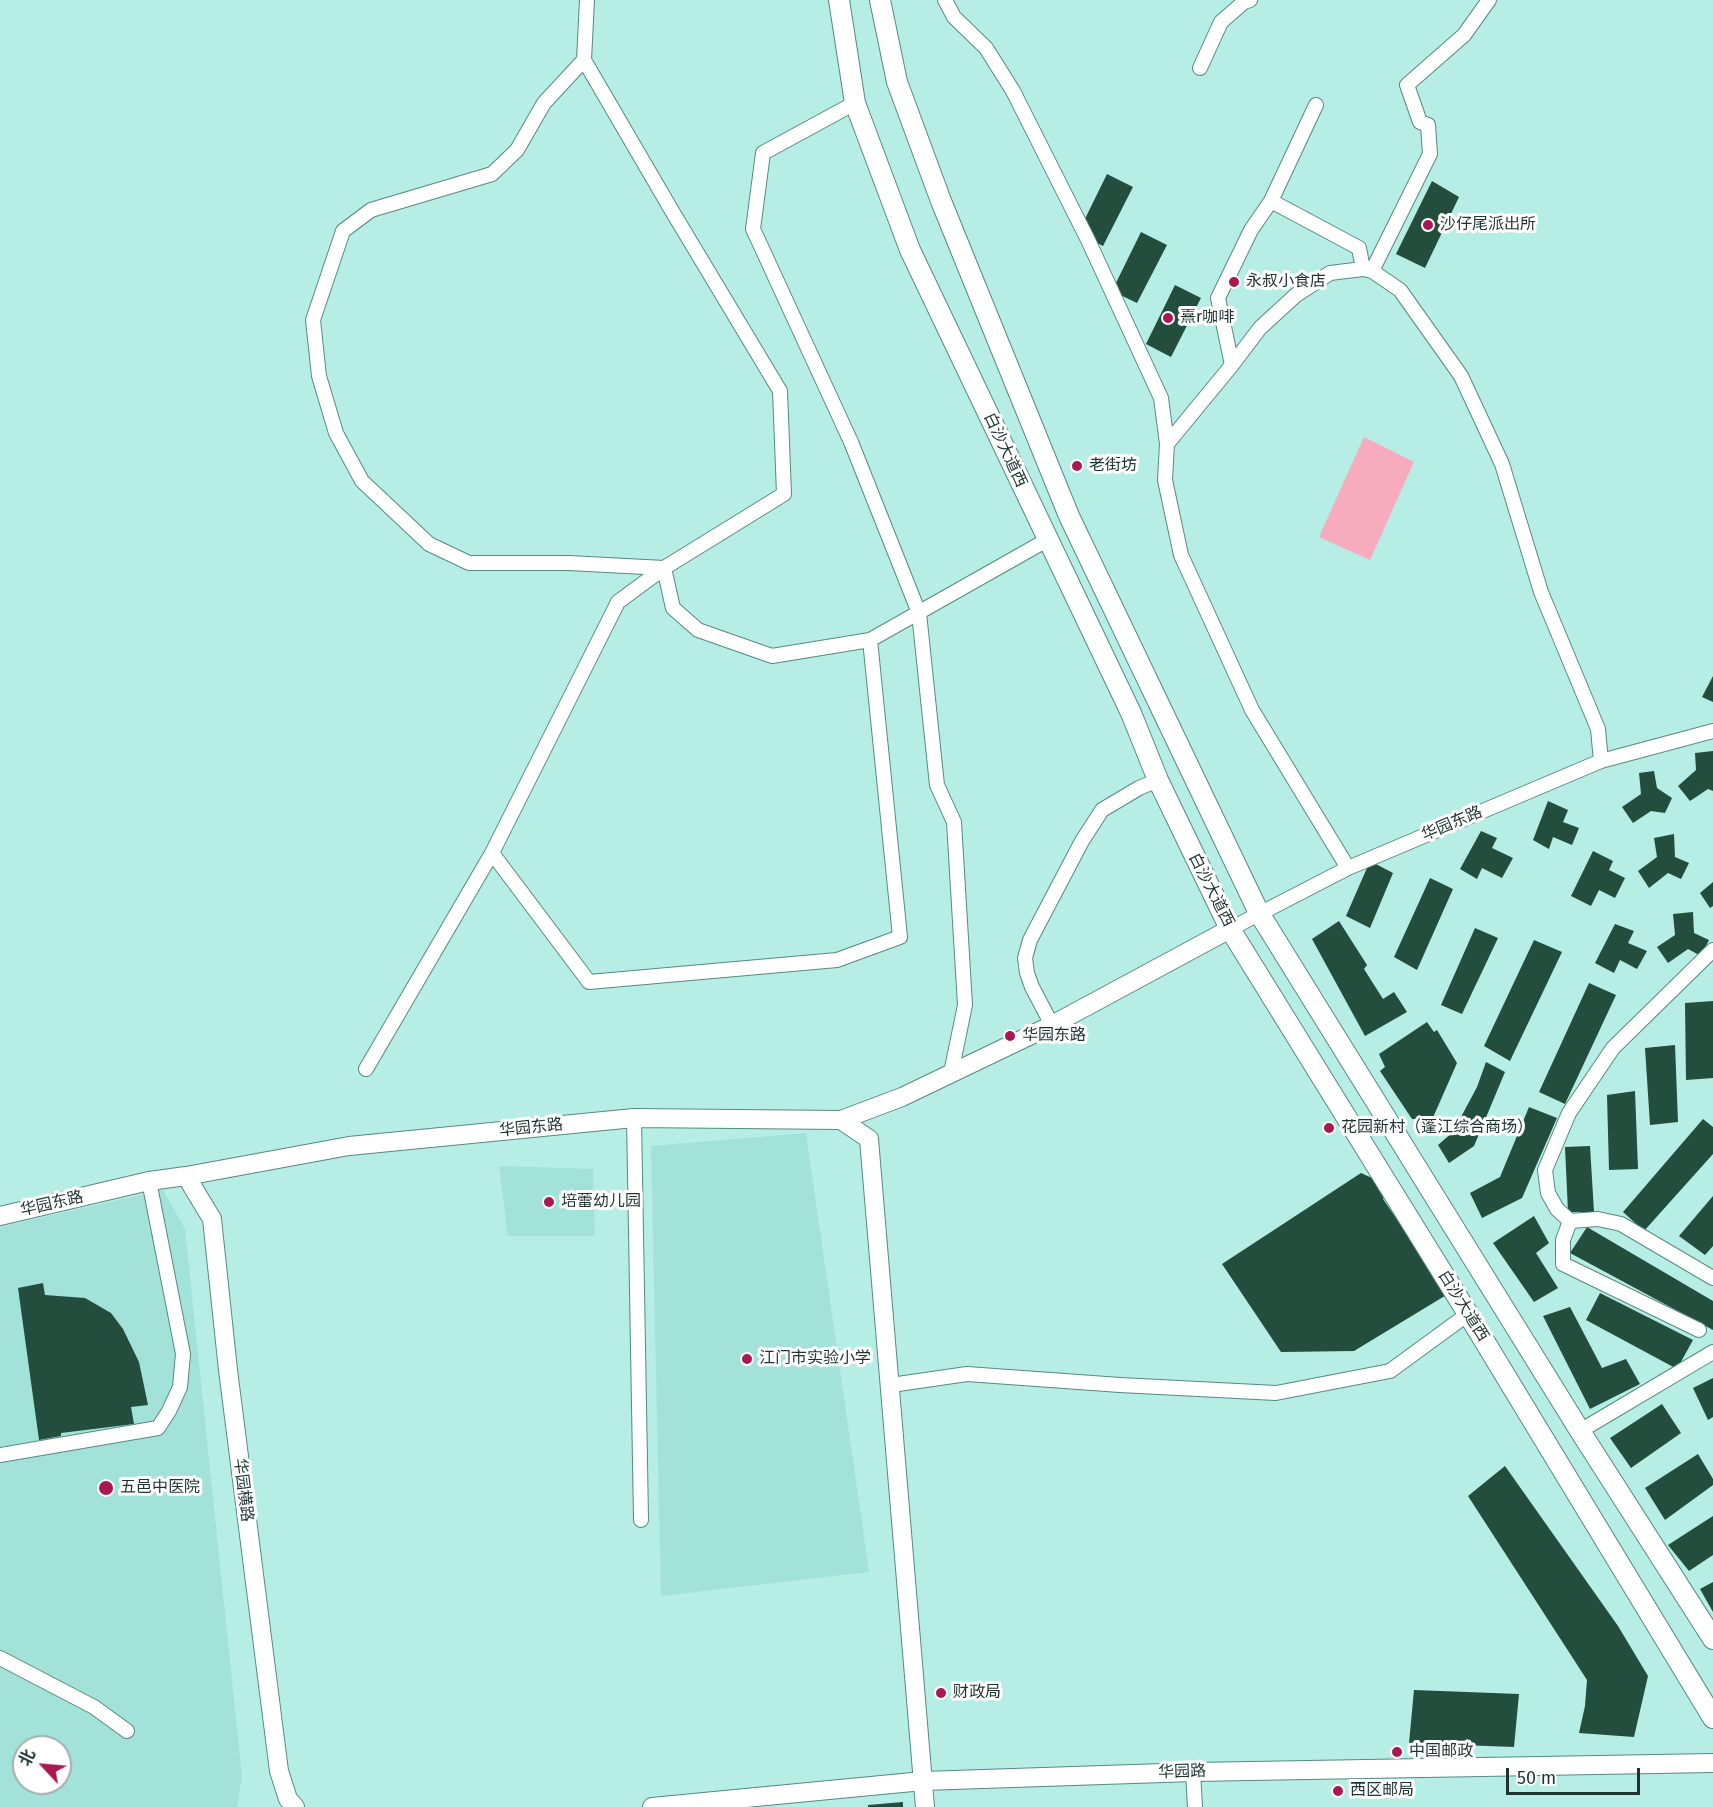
<!DOCTYPE html>
<meta charset="utf-8">
<style>
body{margin:0}
#map{position:relative;width:1713px;height:1807px;overflow:hidden;background:#b6ede4;font-family:"Fira Sans","Noto Sans SC",sans-serif}
canvas{display:block}
.north{position:absolute;left:12px;top:1735px;width:60px;height:60px;box-sizing:border-box;background:#fff;border:2px solid #a5aead;border-radius:50%;rotate:296deg;font-size:16px;font-weight:700;line-height:24px;text-align:center;color:#1e3431}
.north::after{content:'';display:block;margin:auto;width:21px;height:27px;background:#a91852;clip-path:polygon(50% 0,100% 100%,50% 72%,0 100%)}
.scale{position:absolute;left:1506px;top:1768px;width:134px;height:27px;box-sizing:border-box;border:3px solid #1e3431;border-top:0;padding-left:8px;font-size:18px;line-height:21px;white-space:nowrap;color:#1e3431;-webkit-text-stroke:4px #fff;paint-order:stroke}
</style>
<div id="map">
<canvas width="1713" height="1807"></canvas>
<div class="north">北</div>
<div class="scale">50 m</div>
</div>
<script>
const g = document.querySelector('canvas').getContext('2d');
g.lineJoin = 'round';
function fillPath(path, color) { g.fillStyle = color; g.fill(path, 'evenodd'); }
const poly = rows => new Path2D(rows.map(r => 'M' + r).join(''));
function trace(path, color, width, dash) { g.strokeStyle = color; g.lineWidth = width; g.lineCap = dash ? 'butt' : 'round'; g.setLineDash(dash || []); g.stroke(path); }
function drawText(font, color, halo, rows, align = 'center') {
  g.font = font + ' "Fira Sans","Noto Sans SC",sans-serif'; g.lineWidth = 6; g.setLineDash([]); g.textBaseline = 'middle'; g.strokeStyle = halo; g.fillStyle = color; for (const [text, x, y, turn = 0] of rows) {
    g.save(); g.translate(x, y); g.rotate((+turn || 0) * Math.PI / 180); g.textAlign = isNaN(turn) ? turn : align; if (halo) g.strokeText(text, 0, 0); g.fillText(text, 0, 0); g.restore();
  }
}
fillPath(poly([
 [806,1133,869,1572,661,1596,651,1146],
 [499,1166,593,1169,595,1236,508,1236],
 [163,1190,185,1229,242,1777,237,1807,0,1807,0,1227],
 [24,1747,60,1747,60,1783,24,1783]
]), '#a2e2d9');
fillPath(poly([
 [1364,437,1414,462,1370,560,1319,537]
]), '#f7acbd');
fillPath(poly([
 [1107,174,1133,187,1103,246,1078,233],
 [1432,181,1459,197,1425,268,1396,254],
 [1141,232,1167,245,1137,303,1112,291],
 [1175,285,1201,298,1171,357,1146,344],
 [1713,676,1713,702,1702,697],
 [1713,751,1713,791,1708,789,1690,801,1678,786,1696,770,1695,753],
 [1654,771,1657,788,1672,798,1665,813,1651,811,1633,823,1622,807,1641,794,1639,773],
 [1548,801,1568,810,1563,822,1579,828,1572,845,1553,837,1549,849,1533,840],
 [1481,831,1497,838,1492,848,1513,858,1502,878,1482,868,1477,879,1460,869],
 [1674,834,1675,857,1689,863,1681,879,1668,873,1649,888,1638,871,1657,857,1654,838],
 [1593,851,1613,861,1609,870,1625,878,1615,898,1599,890,1591,906,1571,896],
 [1370,861,1393,873,1370,928,1346,916],
 [1430,878,1453,889,1417,970,1394,957],
 [1713,882,1713,906,1710,908,1700,893],
 [1693,912,1694,933,1709,940,1701,956,1688,949,1668,963,1657,947,1675,935,1673,914],
 [1339,921,1367,965,1364,969,1383,999,1394,992,1407,1012,1365,1036,1312,939],
 [1615,924,1634,931,1628,943,1647,951,1637,969,1620,960,1614,973,1595,963],
 [1475,928,1498,938,1462,1014,1441,1005],
 [1534,940,1562,952,1510,1061,1484,1046],
 [1589,983,1616,995,1565,1104,1539,1092],
 [1713,1001,1713,1078,1686,1080,1685,1003],
 [1427,1022,1434,1032,1437,1030,1457,1063,1431,1122,1425,1127,1421,1119,1412,1119,1380,1071,1385,1067,1379,1054],
 [1675,1045,1678,1122,1650,1125,1645,1048],
 [1486,1062,1505,1072,1474,1146,1449,1163,1438,1145,1453,1132,1477,1087],
 [1635,1091,1638,1169,1609,1170,1607,1095],
 [1529,1107,1557,1118,1522,1198,1482,1218,1470,1193,1500,1177],
 [1703,1119,1713,1127,1713,1154,1644,1231,1623,1212],
 [1590,1146,1594,1212,1568,1212,1565,1147],
 [1361,1173,1383,1183,1387,1192,1383,1199,1448,1294,1354,1351,1281,1352,1222,1264],
 [1713,1196,1713,1246,1705,1255,1679,1236],
 [1534,1216,1549,1243,1536,1253,1558,1288,1534,1302,1493,1243],
 [1587,1227,1713,1301,1713,1330,1570,1253],
 [43,1283,45,1295,85,1298,111,1313,123,1329,139,1362,148,1405,131,1407,134,1424,61,1433,61,1436,39,1440,18,1288],
 [1600,1293,1693,1340,1677,1369,1586,1320],
 [1570,1307,1602,1368,1626,1359,1640,1384,1590,1409,1543,1316],
 [1713,1378,1713,1417,1708,1420,1693,1388],
 [1662,1404,1681,1433,1631,1468,1610,1438],
 [1698,1454,1713,1479,1713,1485,1665,1520,1645,1488],
 [1505,1466,1618,1626,1648,1676,1634,1737,1579,1733,1585,1706,1587,1680,1468,1496],
 [1713,1516,1713,1555,1689,1571,1668,1545],
 [1713,1582,1713,1612,1700,1589],
 [1414,1690,1519,1694,1514,1747,1409,1743],
 [903,1802,903,1807,868,1807,868,1805]
]), '#234d3c');
const minor = poly([
 [587,0,584,60,672,211,780,391,784,494,664,568,618,602,492,853,589,982,837,960,900,937,870,640,772,656,698,630,673,608,664,568],
 [945,0,954,17,986,48,1013,91,1088,240,1161,398,1167,444,1165,480,1181,555,1252,710,1348,868],
 [584,60,544,103,517,150,492,174,371,210,343,231,313,320,319,376,336,433,362,481,429,544,469,563,569,563,664,568],
 [1200,68,1221,22,1244,2,1250,0],
 [855,103,763,153,753,229,851,442,919,613,937,785,954,822,965,1005,951,1073],
 [1316,105,1271,201,1359,248,1363,269],
 [1372,271,1430,154,1428,125,1420,122,1407,85,1464,35,1489,0],
 [1232,365,1218,298,1251,230,1271,201],
 [1167,444,1232,365,1260,328,1296,295,1330,273,1363,269,1372,271,1400,290,1461,376,1502,464,1541,592,1598,729,1601,761],
 [870,640,1047,540],
 [1230,929,1348,868,1601,761,1713,731],
 [1713,950,1613,1048,1569,1113,1545,1170,1548,1193,1557,1209,1570,1221,1598,1219,1621,1224,1713,1278],
 [1052,1025,1032,987,1027,973,1025,958,1030,940,1082,841,1102,810,1139,788,1158,780],
 [366,1069,492,853],
 [634,1118,641,1520],
 [1570,1221,1563,1240,1563,1264,1699,1330],
 [891,1385,967,1374,1120,1385,1276,1393,1390,1371,1468,1314],
 [1580,1431,1713,1352],
 [0,1455,158,1428,169,1411,180,1387,183,1354,149,1181],
 [0,1658,94,1707,127,1731],
 [1193,1772,1195,1807]
]);
const tertiary = poly([
 [841,1120,869,1139,925,1807],
 [186,1176,212,1219,228,1370,279,1771,288,1799,295,1807],
 [0,1216,149,1181,186,1176,349,1146,634,1118,841,1120,902,1097,1052,1025,1230,929],
 [652,1807,923,1781,1193,1772,1713,1763]
]);
const secondary = poly([
 [839,0,855,103,910,250,1131,713,1158,780,1230,929,1468,1314,1713,1718],
 [880,0,897,82,941,201,1069,516,1259,913,1580,1431,1713,1639]
]);
trace(minor, '#568a82', 16);
trace(tertiary, '#568a82', 20);
trace(secondary, '#568a82', 22);
trace(minor, '#fff', 14);
trace(tertiary, '#fff', 18);
trace(secondary, '#fff', 20);
for (const [x, y, r, color] of [
 [1428,225,6,"#a91852"],
 [1234,282,6,"#a91852"],
 [1168,318,6,"#a91852"],
 [1077,466,6,"#a91852"],
 [1010,1036,6,"#a91852"],
 [1329,1128,6,"#a91852"],
 [549,1202,6,"#a91852"],
 [747,1359,6,"#a91852"],
 [106,1488,8,"#a91852"],
 [941,1693,6,"#a91852"],
 [1397,1752,6,"#a91852"],
 [1338,1791,6,"#a91852"]
]) { const dot = new Path2D(); dot.arc(x, y, r, 0, 2 * Math.PI); g.fillStyle = color; g.fill(dot); trace(dot, '#fff', 2); }
drawText('16px', '#1e3431', '#fff', [
 ["沙仔尾派出所",1440,225],
 ["永叔小食店",1246,282],
 ["熹r咖啡",1180,318],
 ["老街坊",1089,466],
 ["华园东路",1022,1036],
 ["花园新村（蓬江综合商场）",1341,1128],
 ["培蕾幼儿园",561,1202],
 ["江门市实验小学",759,1359],
 ["五邑中医院",120,1488],
 ["财政局",953,1693],
 ["中国邮政",1409,1752],
 ["西区邮局",1350,1791]
], 'left');
drawText('16px', '#1e3431', '#fff', [
 ["白沙大道西",1005,450,65],
 ["华园东路",1452,824,-23],
 ["白沙大道西",1211,890,63],
 ["华园东路",531,1128,-6],
 ["华园东路",52,1204,-13],
 ["白沙大道西",1463,1306,58],
 ["华园横路",243,1490,83],
 ["华园路",1182,1772,-2]
]);
</script>
